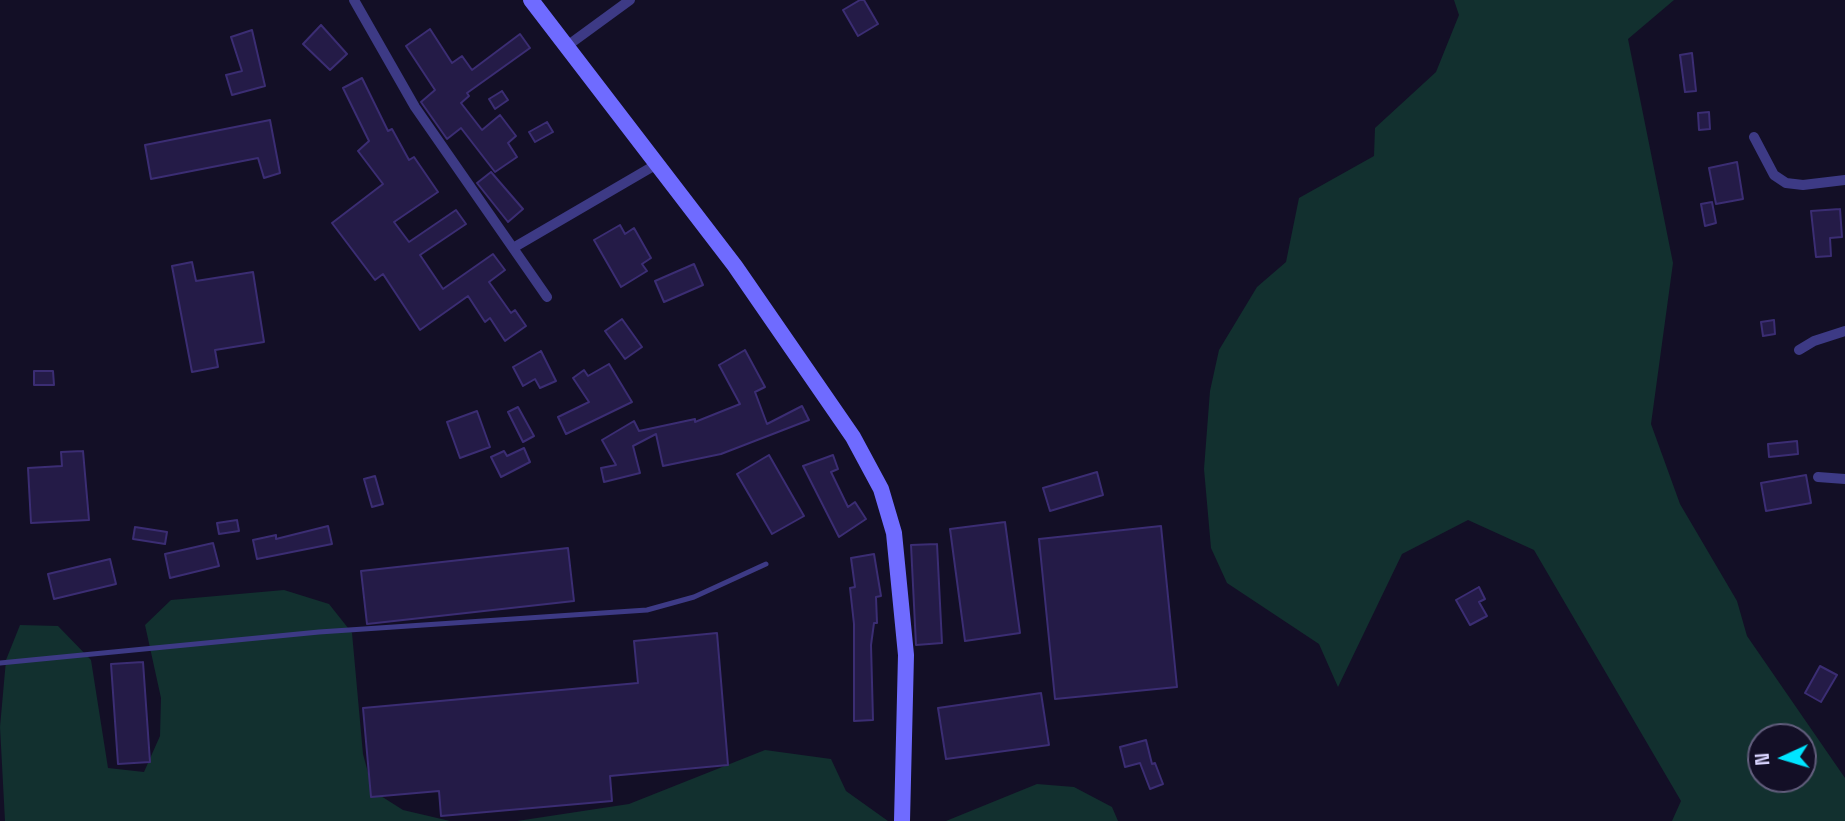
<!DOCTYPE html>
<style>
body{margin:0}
#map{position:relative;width:1845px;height:821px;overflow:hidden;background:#130f26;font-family:"Space Grotesk",sans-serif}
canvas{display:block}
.north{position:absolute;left:1747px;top:723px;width:70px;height:70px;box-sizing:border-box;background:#130f26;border:2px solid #625e7d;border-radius:50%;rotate:266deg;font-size:19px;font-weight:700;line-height:28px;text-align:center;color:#d9d4ff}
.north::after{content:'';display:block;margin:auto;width:24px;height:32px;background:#00e5ff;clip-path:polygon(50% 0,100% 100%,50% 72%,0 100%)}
</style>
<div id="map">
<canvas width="1845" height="821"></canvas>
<div class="north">N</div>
</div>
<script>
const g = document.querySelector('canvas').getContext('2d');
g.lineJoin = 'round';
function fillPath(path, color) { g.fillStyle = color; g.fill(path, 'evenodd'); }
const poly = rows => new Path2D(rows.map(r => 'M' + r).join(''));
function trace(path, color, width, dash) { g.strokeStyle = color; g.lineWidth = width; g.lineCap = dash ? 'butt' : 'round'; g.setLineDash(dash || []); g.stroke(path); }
fillPath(poly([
 [1454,0,1674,0,1628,39,1673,263,1651,424,1680,504,1737,601,1747,636,1845,778,1845,821,1672,821,1681,801,1534,550,1468,520,1402,554,1338,687,1319,644,1227,583,1211,548,1204,469,1210,391,1219,350,1257,287,1286,262,1299,198,1374,156,1375,128,1436,72,1459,15],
 [1761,737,1803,737,1803,779,1761,779],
 [284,590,329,604,352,633,363,754,373,791,403,810,450,821,5,821,0,727,6,660,20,625,58,626,91,660,108,768,144,772,160,736,161,698,145,625,171,600],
 [765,750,831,759,846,791,888,821,517,821,629,804],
 [1037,784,1074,787,1112,807,1118,821,946,821]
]), '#12302f');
const building = poly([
 [860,0,864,0,878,24,858,36,843,10,860,0],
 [321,25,347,54,330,70,303,44,321,25],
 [430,29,452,63,462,56,472,70,520,34,530,48,467,93,469,96,461,103,482,130,500,115,516,136,508,143,517,157,495,172,461,128,447,139,421,102,435,90,406,46,430,29],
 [252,30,265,86,232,95,226,75,242,71,231,37,252,30],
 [1692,53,1696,91,1685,92,1680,55,1692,53],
 [362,78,388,131,392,129,409,160,414,157,438,192,394,222,409,242,456,210,466,224,420,255,443,289,493,254,505,270,489,282,511,313,515,310,526,326,505,341,490,318,485,322,468,296,420,330,383,274,375,280,332,223,383,184,358,151,369,141,343,88,362,78],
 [502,91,508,100,495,109,489,99,502,91],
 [1709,112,1710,129,1699,130,1698,113,1709,112],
 [270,120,280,173,264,178,258,158,151,179,145,145,270,120],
 [547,122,553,132,535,142,529,132,547,122],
 [1737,162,1743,199,1716,204,1709,168,1737,162],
 [491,172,523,209,508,222,477,183,491,172],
 [1712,202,1716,223,1705,226,1701,204,1712,202],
 [1840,209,1842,237,1830,238,1831,256,1816,257,1811,211,1840,209],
 [620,225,625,234,634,228,651,258,642,264,647,271,621,287,594,240,620,225],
 [192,262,196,281,253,272,264,342,215,350,218,367,192,372,172,266,192,262],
 [694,264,703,285,664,302,655,281,694,264],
 [622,319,642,347,625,359,605,331,622,319],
 [1774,320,1775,334,1763,336,1761,322,1774,320],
 [745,350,765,387,755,392,767,424,802,406,809,420,721,454,663,466,656,434,633,446,640,473,604,482,601,468,616,465,602,440,634,421,639,431,695,419,695,422,740,404,719,365,745,350],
 [541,351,556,381,540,388,535,379,523,386,513,367,541,351],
 [609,364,632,402,566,434,558,417,589,402,573,378,584,370,588,376,609,364],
 [34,371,53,371,54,385,34,385,34,371],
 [518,407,534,436,523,442,508,412,518,407],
 [477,411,490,447,460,458,447,422,477,411],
 [1797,441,1798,454,1769,457,1768,444,1797,441],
 [524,448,530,462,501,477,491,457,504,451,507,456,524,448],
 [83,451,89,520,31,523,28,468,62,466,61,452,83,451],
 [769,455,804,516,772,534,737,474,769,455],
 [833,455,838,469,831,472,848,507,855,502,866,519,839,537,803,466,833,455],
 [1097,472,1103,495,1050,511,1043,488,1097,472],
 [1806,475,1811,503,1766,511,1761,483,1806,475],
 [375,476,383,504,372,507,364,479,375,476],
 [237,520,239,531,219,534,217,523,237,520],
 [1005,522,1020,633,965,641,950,529,1005,522],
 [328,526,332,544,257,559,253,540,276,535,276,539,328,526],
 [1161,526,1177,687,1055,699,1039,539,1161,526],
 [135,527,167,532,165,544,133,539,135,527],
 [213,543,219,566,170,578,165,554,213,543],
 [937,544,942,643,916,645,911,545,937,544],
 [568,548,574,601,367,624,361,571,568,548],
 [874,554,881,596,876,597,877,623,874,623,871,645,873,720,854,721,854,624,850,588,855,587,851,558,874,554],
 [110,559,116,584,54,599,48,574,110,559],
 [1479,587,1485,599,1479,602,1487,616,1470,625,1456,600,1479,587],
 [717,633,728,765,610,776,612,801,441,816,439,791,371,797,363,708,638,683,634,641,717,633],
 [143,662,150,762,118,764,111,664,143,662],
 [1820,666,1837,675,1821,702,1805,693,1820,666],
 [1041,693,1049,745,946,759,938,708,1041,693],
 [1146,740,1152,764,1155,763,1163,784,1150,789,1140,763,1125,767,1120,747,1146,740]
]);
fillPath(building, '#241b47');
trace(building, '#3b2d73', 2);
trace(poly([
 [0,663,319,632,647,610,694,597,766,564]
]), '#3d3a85', 5);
trace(poly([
 [354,0,415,107,547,297],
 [567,46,630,0],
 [1754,137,1774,175,1786,183,1803,185,1845,180],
 [513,248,657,164],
 [1799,350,1814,341,1845,331],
 [1818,477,1845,479]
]), '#3d3a85', 10);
trace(poly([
 [531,0,735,266,853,437,881,489,894,533,906,655,902,821]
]), '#6f6bff', 16);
</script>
